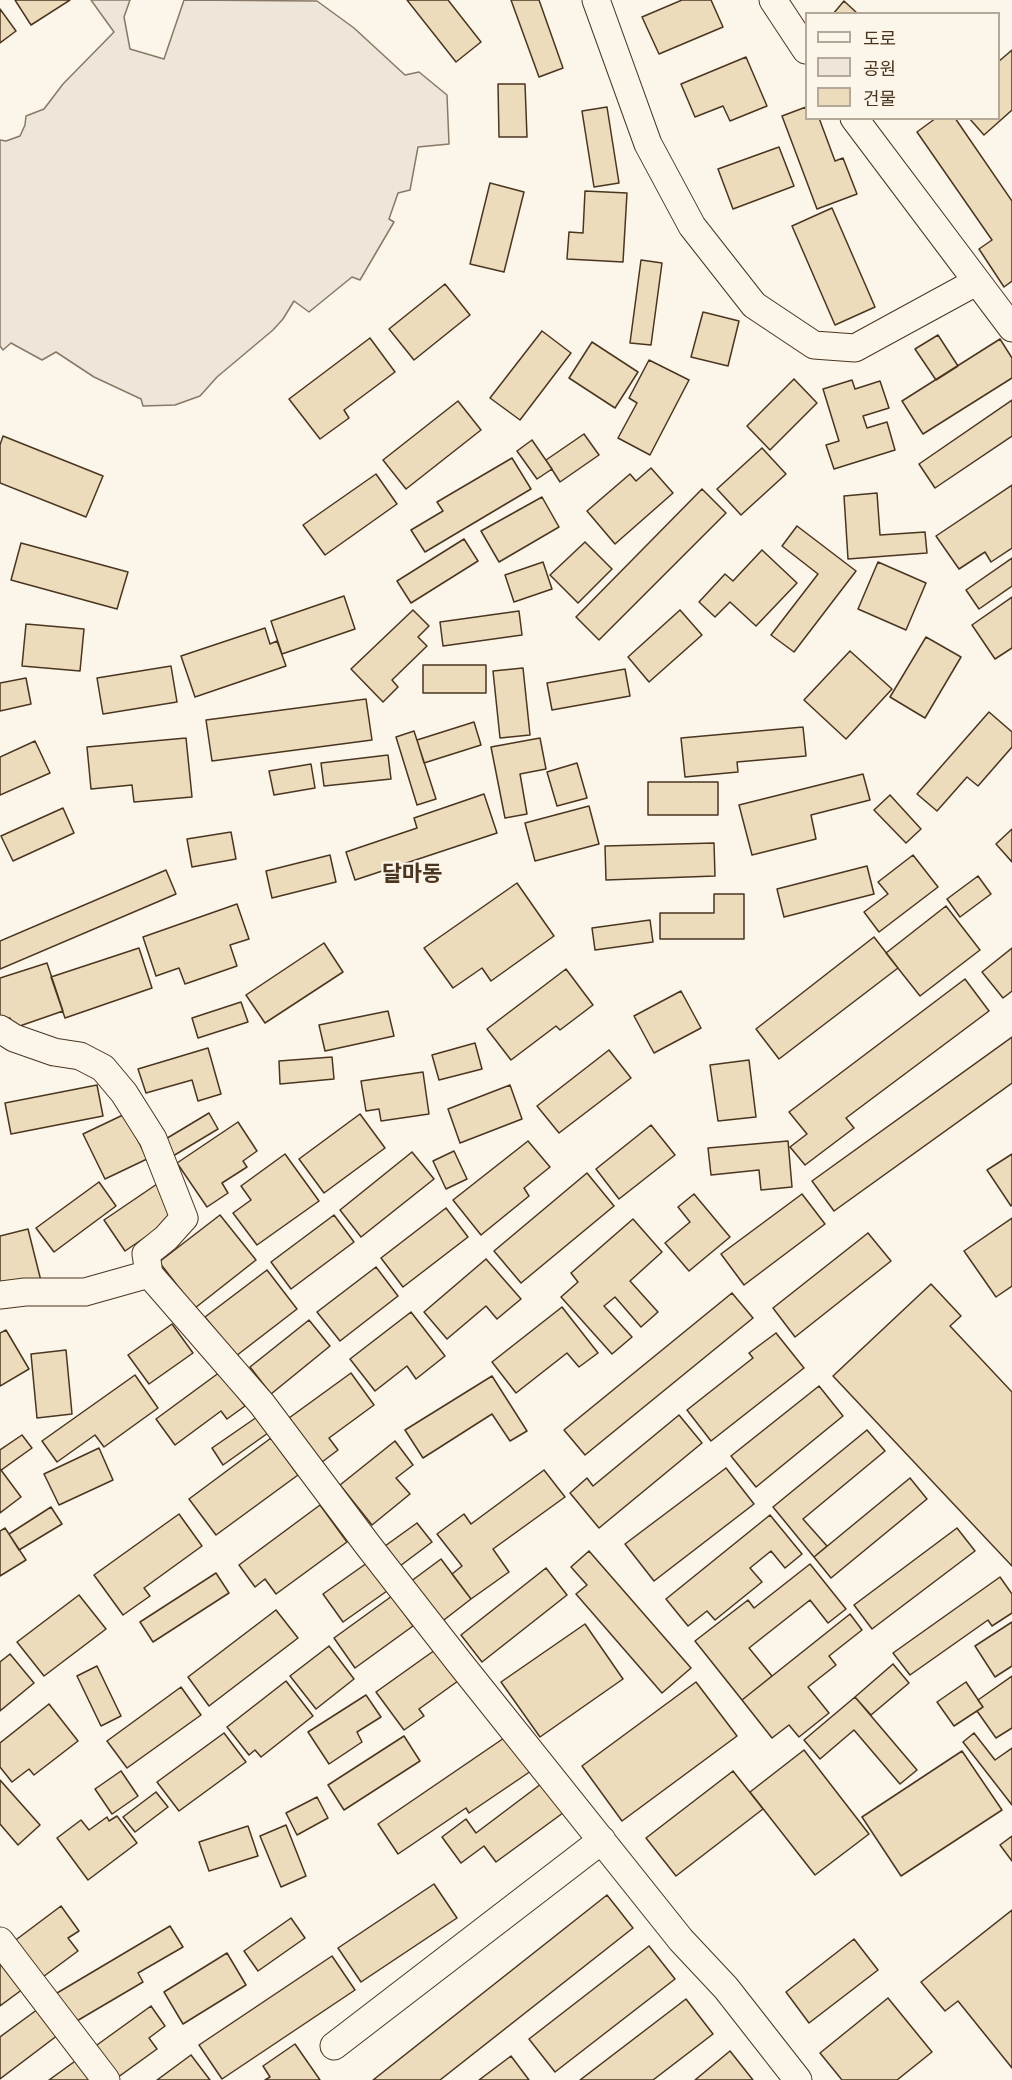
<!DOCTYPE html>
<meta charset="utf-8">
<style>
body{margin:0}
#map{position:relative;width:1012px;height:2080px;overflow:hidden;background:#fbf6e9;font-family:"Exo 2","Noto Sans KR",sans-serif}
canvas{display:block}
.legend{position:absolute;left:805px;top:12px;width:195px;height:108px;box-sizing:border-box;background:#fbf6e9;border:2px solid #b4a999;margin:0;padding:8px 10px;list-style:none;font-size:18px;color:#4a3520}
.legend li{display:flex;align-items:center;gap:12px;height:30px}
.legend b{width:30px;border:2px solid #b4a999}
</style>
<div id="map">
<canvas width="1012" height="2080"></canvas>
<ul class="legend">
<li><b style="height:8px;background:#fbf6e9"></b>도로</li>
<li><b style="height:16px;background:#ede6d9"></b>공원</li>
<li><b style="height:16px;background:#ecdcbc"></b>건물</li>
</ul>
</div>
<script>
const g = document.querySelector('canvas').getContext('2d');
g.lineJoin = 'round';
function fillPath(path, color) { g.fillStyle = color; g.fill(path, 'evenodd'); }
const poly = rows => new Path2D(rows.map(r => 'M' + r).join(''));
function trace(path, color, width, dash) { g.strokeStyle = color; g.lineWidth = width; g.lineCap = dash ? 'butt' : 'round'; g.setLineDash(dash || []); g.stroke(path); }
function drawText(font, color, halo, rows, align = 'center') {
  g.font = font + ' "Exo 2","Noto Sans KR",sans-serif'; g.lineWidth = 4.5; g.setLineDash([]); g.textBaseline = 'middle'; g.strokeStyle = halo; g.fillStyle = color; for (const [text, x, y, turn = 0] of rows) {
    g.save(); g.translate(x, y); g.rotate((+turn || 0) * Math.PI / 180); g.textAlign = isNaN(turn) ? turn : align; if (halo) g.strokeText(text, 0, 0); g.fillText(text, 0, 0); g.restore();
  }
}
const green = poly([
 [91,0,130,0,124,17,130,49,164,59,184,0,317,1,354,28,405,75,419,72,447,95,449,144,418,147,410,190,398,193,389,219,394,222,360,280,352,277,309,312,294,301,283,319,273,330,217,377,200,396,175,405,143,406,141,399,94,377,56,352,42,360,11,343,3,350,0,346,0,140,6,141,20,136,25,125,26,116,44,109,63,84,114,32,91,0]
]);
fillPath(green, '#ede6d9');
trace(green, '#887966', 1.5);
const building = poly([
 [15,0,70,0,31,25,15,0],
 [407,0,448,0,481,42,456,62,407,0],
 [511,0,539,0,563,68,539,77,511,0],
 [682,0,711,0,723,27,659,54,642,17,682,0],
 [844,1,858,14,833,14,844,1],
 [0,9,16,31,0,43,0,9],
 [1012,50,1012,110,984,135,969,118,998,118,998,62,1012,50],
 [746,57,767,106,730,121,723,106,695,117,681,84,746,57],
 [498,84,525,84,527,137,499,137,498,84],
 [607,107,619,183,594,187,582,111,607,107],
 [806,107,806,118,819,118,835,161,843,158,857,194,817,209,782,116,806,107],
 [936,118,955,118,1012,201,1012,281,1004,287,979,249,992,240,917,132,936,118],
 [779,147,794,186,733,209,718,169,779,147],
 [490,183,524,192,504,272,470,264,490,183],
 [585,191,627,193,623,262,567,259,569,232,583,233,585,191],
 [832,208,875,307,835,325,792,226,832,208],
 [641,260,662,263,651,345,630,343,641,260],
 [445,284,470,315,414,360,389,329,445,284],
 [703,312,739,321,728,366,691,357,703,312],
 [542,331,571,353,520,420,490,398,542,331],
 [938,335,958,366,936,380,915,349,938,335],
 [370,338,395,372,344,410,349,418,320,439,289,399,370,338],
 [1000,339,1012,358,1012,378,923,434,902,401,1000,339],
 [592,342,638,372,615,408,569,378,592,342],
 [649,360,689,380,650,455,618,438,637,403,629,398,649,360],
 [794,379,817,403,770,450,747,426,794,379],
 [852,380,855,389,880,381,889,408,863,416,867,428,887,422,895,450,834,469,826,445,839,441,823,389,852,380],
 [1012,400,1012,436,935,488,919,464,1012,400],
 [458,401,481,430,406,489,383,460,458,401],
 [584,434,599,455,560,482,546,460,584,434],
 [3,436,103,476,86,517,0,483,0,445,3,436],
 [532,440,552,469,537,479,517,451,532,440],
 [762,448,786,474,741,515,717,489,762,448],
 [512,458,531,489,425,552,411,530,443,511,437,502,512,458],
 [651,468,673,493,615,544,587,511,630,474,636,481,651,468],
 [376,474,397,504,325,555,303,525,376,474],
 [1012,485,1012,548,991,562,985,552,959,569,936,536,1012,485],
 [702,489,726,513,599,640,576,617,702,489],
 [877,493,880,535,925,532,927,553,848,559,844,496,877,493],
 [542,497,559,527,499,562,481,531,542,497],
 [797,526,856,571,794,652,771,635,818,574,782,546,797,526],
 [464,539,478,561,411,603,397,581,464,539],
 [585,542,612,569,578,603,550,575,585,542],
 [21,543,128,572,117,609,11,580,21,543],
 [762,550,797,583,756,626,730,602,715,617,699,602,725,574,733,581,762,550],
 [1012,558,1012,586,979,609,966,590,1012,558],
 [543,562,552,589,514,602,505,575,543,562],
 [878,562,926,583,906,630,858,609,878,562],
 [344,596,355,629,282,654,271,621,344,596],
 [1012,597,1012,648,995,659,972,625,1012,597],
 [413,610,429,626,418,637,427,646,392,680,398,687,383,702,351,669,413,610],
 [680,610,702,635,649,682,628,657,680,610],
 [519,611,522,635,443,646,440,622,519,611],
 [26,624,84,629,80,671,22,666,26,624],
 [265,628,270,644,277,641,286,666,195,697,181,656,265,628],
 [926,637,961,657,925,718,890,697,926,637],
 [850,651,892,689,846,739,804,700,850,651],
 [423,665,486,665,486,693,423,693,423,665],
 [171,666,177,702,103,714,97,678,171,666],
 [523,668,530,735,500,738,493,671,523,668],
 [625,669,630,696,552,710,547,683,625,669],
 [26,678,31,704,0,711,0,683,26,678],
 [366,699,372,740,212,761,206,720,366,699],
 [989,712,1012,732,1012,747,978,786,967,777,937,811,917,794,989,712],
 [474,722,481,745,424,763,417,740,474,722],
 [803,727,806,756,737,762,738,772,685,777,681,738,803,727],
 [414,731,436,799,417,805,396,737,414,731],
 [186,738,192,797,134,802,132,785,91,789,87,747,186,738],
 [540,738,546,769,520,774,527,814,505,818,491,747,540,738],
 [35,741,50,773,0,795,0,757,35,741],
 [388,755,391,779,324,786,321,763,388,755],
 [577,763,587,798,557,806,547,772,577,763],
 [311,764,315,788,274,795,269,771,311,764],
 [863,774,870,800,811,815,816,839,752,855,739,805,863,774],
 [648,782,718,782,718,815,648,815,648,782],
 [484,794,497,833,355,880,346,852,417,828,414,818,484,794],
 [890,795,921,829,906,843,874,810,890,795],
 [589,806,599,844,535,861,525,823,589,806],
 [63,808,74,833,13,861,1,836,63,808],
 [1012,829,1012,862,996,844,1012,829],
 [231,832,236,859,192,867,187,839,231,832],
 [714,843,715,876,606,880,605,846,714,843],
 [330,855,336,882,272,898,266,871,330,855],
 [913,855,938,887,879,932,864,912,888,894,878,882,913,855],
 [867,866,874,894,784,917,777,889,867,866],
 [166,870,176,894,0,969,0,941,166,870],
 [978,876,991,894,960,917,947,899,978,876],
 [517,883,554,936,491,981,482,968,453,988,424,948,517,883],
 [714,894,744,894,744,939,660,939,660,913,714,913,714,894],
 [237,904,249,939,230,945,237,966,185,984,179,968,156,976,143,937,237,904],
 [946,906,980,950,920,996,886,953,946,906],
 [650,920,653,942,595,950,592,928,650,920],
 [874,937,898,968,779,1059,756,1029,874,937],
 [324,943,343,972,265,1023,246,995,324,943],
 [139,948,152,988,65,1018,51,977,139,948],
 [1012,948,1012,991,1003,998,982,972,1012,948],
 [47,963,63,1011,14,1028,10,1018,0,1022,0,978,47,963],
 [566,969,593,1005,560,1030,556,1026,511,1060,487,1029,566,969],
 [965,979,989,1011,846,1118,854,1128,805,1165,790,1147,807,1134,789,1112,965,979],
 [681,991,701,1028,654,1053,634,1016,681,991],
 [241,1002,248,1022,198,1038,192,1018,241,1002],
 [388,1011,394,1036,325,1051,319,1025,388,1011],
 [1012,1037,1012,1083,834,1211,812,1181,1012,1037],
 [475,1043,482,1069,439,1080,432,1055,475,1043],
 [208,1048,221,1094,198,1101,192,1080,146,1093,138,1069,208,1048],
 [609,1050,631,1078,559,1133,537,1106,609,1050],
 [332,1057,334,1079,280,1084,279,1061,332,1057],
 [749,1060,756,1117,718,1121,710,1065,749,1060],
 [423,1072,429,1114,381,1121,379,1109,366,1111,361,1081,423,1072],
 [97,1085,103,1116,11,1134,5,1103,97,1085],
 [510,1085,522,1119,460,1143,448,1109,510,1085],
 [209,1113,218,1129,173,1156,164,1140,209,1113],
 [125,1114,147,1159,105,1179,83,1134,125,1114],
 [360,1114,385,1148,324,1193,299,1159,360,1114],
 [238,1122,257,1151,243,1161,247,1167,222,1183,228,1193,207,1207,177,1163,238,1122],
 [651,1125,675,1155,619,1199,596,1169,651,1125],
 [528,1141,550,1167,524,1188,529,1196,481,1235,453,1200,528,1141],
 [788,1141,792,1187,761,1190,759,1170,711,1175,708,1148,788,1141],
 [454,1151,467,1179,446,1189,433,1161,454,1151],
 [412,1152,434,1179,361,1237,340,1210,412,1152],
 [285,1154,319,1201,257,1245,233,1213,251,1200,241,1186,285,1154],
 [1012,1154,1012,1205,1011,1206,987,1170,1012,1154],
 [587,1173,614,1206,521,1283,494,1251,587,1173],
 [99,1182,116,1206,54,1252,36,1228,99,1182],
 [157,1184,178,1215,125,1251,104,1220,157,1184],
 [694,1194,730,1237,689,1271,665,1243,690,1222,678,1207,694,1194],
 [802,1194,825,1224,744,1285,721,1254,802,1194],
 [446,1208,468,1237,403,1287,381,1258,446,1208],
 [220,1215,256,1260,195,1308,159,1262,220,1215],
 [334,1215,354,1242,291,1289,271,1262,334,1215],
 [1012,1218,1012,1286,996,1297,964,1251,1012,1218],
 [633,1219,662,1252,630,1281,658,1312,641,1327,615,1297,604,1306,632,1337,612,1354,561,1297,578,1282,571,1273,633,1219],
 [28,1229,41,1281,0,1291,0,1236,28,1229],
 [868,1233,891,1261,795,1337,773,1308,868,1233],
 [486,1259,521,1299,497,1319,486,1306,447,1339,424,1312,486,1259],
 [376,1267,398,1296,340,1341,317,1312,376,1267],
 [267,1270,297,1309,236,1356,205,1317,267,1270],
 [931,1284,961,1316,950,1326,1012,1392,1012,1566,833,1376,931,1284],
 [732,1293,753,1318,585,1455,564,1430,732,1293],
 [562,1307,598,1353,579,1367,567,1353,516,1393,492,1362,562,1307],
 [411,1312,445,1356,416,1379,407,1366,375,1391,350,1359,411,1312],
 [309,1320,330,1346,271,1394,250,1367,309,1320],
 [172,1324,193,1353,149,1384,128,1355,172,1324],
 [6,1330,29,1369,0,1386,0,1333,6,1330],
 [776,1333,804,1368,711,1441,687,1410,753,1358,749,1353,776,1333],
 [66,1350,72,1414,37,1418,31,1354,66,1350],
 [220,1372,245,1406,227,1419,221,1411,175,1445,156,1419,220,1372],
 [351,1373,374,1405,329,1438,338,1450,322,1462,289,1418,351,1373],
 [135,1375,158,1408,104,1447,95,1435,57,1462,42,1441,135,1375],
 [492,1376,527,1431,510,1441,492,1414,423,1458,405,1430,492,1376],
 [819,1386,843,1416,756,1487,731,1456,819,1386],
 [679,1415,702,1443,599,1528,570,1493,587,1478,593,1486,679,1415],
 [257,1417,268,1433,223,1465,212,1448,257,1417],
 [867,1430,885,1451,803,1519,827,1546,814,1557,773,1507,867,1430],
 [22,1435,32,1448,0,1471,0,1450,22,1435],
 [271,1438,298,1475,216,1535,189,1499,271,1438],
 [395,1441,413,1465,396,1478,410,1494,372,1525,340,1485,395,1441],
 [99,1448,113,1480,59,1505,44,1474,99,1448],
 [726,1468,754,1504,654,1581,625,1544,726,1468],
 [1,1470,21,1497,0,1513,0,1471,1,1470],
 [544,1470,565,1497,493,1549,509,1572,471,1599,452,1574,462,1566,437,1534,464,1514,471,1524,544,1470],
 [910,1478,927,1499,831,1578,814,1557,910,1478],
 [320,1505,347,1542,276,1594,265,1579,255,1587,239,1565,320,1505],
 [51,1507,62,1524,19,1550,9,1534,51,1507],
 [179,1514,202,1546,144,1588,150,1596,123,1615,94,1575,179,1514],
 [770,1515,802,1554,785,1568,771,1551,750,1568,762,1582,715,1620,707,1611,688,1626,666,1599,770,1515],
 [417,1523,432,1542,400,1566,385,1546,417,1523],
 [5,1528,26,1560,0,1576,0,1531,5,1528],
 [957,1528,975,1551,872,1629,854,1605,957,1528],
 [589,1551,691,1668,662,1693,576,1594,587,1585,571,1567,589,1551],
 [441,1559,471,1599,440,1623,410,1582,441,1559],
 [367,1563,387,1591,343,1622,323,1594,367,1563],
 [810,1564,846,1609,828,1623,810,1600,749,1648,772,1676,742,1700,695,1641,748,1600,754,1608,810,1564],
 [546,1568,567,1595,482,1662,461,1635,546,1568],
 [216,1573,229,1593,153,1642,140,1622,216,1573],
 [1000,1577,1012,1594,1012,1613,992,1626,988,1620,910,1675,893,1653,1000,1577],
 [79,1595,106,1629,44,1676,17,1642,79,1595],
 [392,1596,413,1626,355,1668,334,1638,392,1596],
 [276,1610,298,1638,209,1706,188,1677,276,1610],
 [850,1614,862,1630,829,1656,836,1665,808,1687,829,1713,799,1737,789,1725,772,1738,742,1700,850,1614],
 [1012,1622,1012,1666,995,1677,975,1646,1012,1622],
 [585,1624,623,1679,540,1737,501,1682,585,1624],
 [329,1646,354,1679,316,1709,290,1676,329,1646],
 [435,1650,458,1681,419,1709,424,1716,404,1730,376,1692,435,1650],
 [10,1654,34,1683,0,1711,0,1662,10,1654],
 [893,1664,909,1683,871,1715,855,1697,893,1664],
 [97,1666,121,1716,101,1726,77,1676,97,1666],
 [1012,1676,1012,1728,996,1738,977,1711,983,1707,978,1700,1012,1676],
 [286,1681,313,1716,261,1757,255,1750,249,1755,227,1727,286,1681],
 [696,1682,737,1736,622,1821,582,1766,696,1682],
 [966,1682,983,1707,954,1726,937,1702,966,1682],
 [181,1687,201,1715,127,1768,107,1741,181,1687],
 [366,1695,381,1717,357,1732,362,1742,329,1764,308,1732,366,1695],
 [855,1697,917,1770,900,1784,854,1730,820,1759,804,1740,855,1697],
 [49,1704,78,1741,34,1775,29,1769,12,1782,0,1767,0,1743,49,1704],
 [224,1733,246,1762,179,1811,157,1782,224,1733],
 [974,1733,995,1760,1012,1748,1012,1805,963,1742,974,1733],
 [404,1736,420,1761,344,1810,328,1785,404,1736],
 [507,1736,531,1771,469,1813,466,1808,398,1854,378,1824,507,1736],
 [804,1750,869,1834,815,1875,750,1792,804,1750],
 [962,1751,1002,1810,901,1876,862,1817,962,1751],
 [121,1771,138,1796,112,1814,95,1789,121,1771],
 [733,1771,763,1809,676,1876,646,1838,733,1771],
 [0,1780,40,1825,18,1845,0,1824,0,1780],
 [545,1781,567,1810,496,1862,484,1846,461,1863,442,1837,466,1819,476,1833,545,1781],
 [156,1792,168,1807,135,1832,123,1817,156,1792],
 [317,1797,328,1818,297,1835,286,1813,317,1797],
 [117,1816,137,1843,88,1880,57,1838,81,1820,89,1830,107,1817,109,1821,117,1816],
 [286,1825,306,1876,281,1887,260,1836,286,1825],
 [248,1826,258,1856,209,1871,199,1842,248,1826],
 [1012,1836,1012,1861,1000,1845,1012,1836],
 [434,1884,457,1918,361,1982,338,1948,434,1884],
 [607,1895,633,1928,440,2080,373,2080,607,1895],
 [61,1906,79,1931,68,1938,78,1951,36,1982,9,1945,61,1906],
 [1012,1910,1012,2068,958,2001,945,2011,921,1982,1012,1910],
 [291,1918,305,1938,258,1971,244,1951,291,1918],
 [170,1926,183,1947,138,1973,143,1982,70,2025,52,1996,170,1926],
 [854,1939,878,1970,809,2023,786,1992,854,1939],
 [649,1946,675,1979,555,2072,529,2039,649,1946],
 [227,1953,246,1985,183,2024,164,1992,227,1953],
 [332,1956,355,1990,222,2079,199,2045,332,1956],
 [0,1958,23,1989,0,2006,0,1958],
 [888,1998,932,2052,897,2080,842,2080,820,2053,888,1998],
 [686,1999,713,2034,653,2080,580,2080,686,1999],
 [151,2006,165,2026,149,2038,157,2049,114,2080,90,2050,151,2006],
 [38,2009,58,2035,0,2079,0,2037,38,2009],
 [295,2044,320,2080,265,2080,270,2077,263,2066,295,2044],
 [730,2051,753,2080,695,2080,730,2051],
 [191,2055,210,2080,157,2080,191,2055],
 [511,2056,529,2080,479,2080,511,2056],
 [78,2059,93,2080,49,2080,78,2059]
]);
fillPath(building, '#ecdcbc');
trace(building, '#4a3520', 1.5);
const minor = poly([
 [596,0,648,144,692,226,754,305,814,345,855,348,976,282],
 [773,0,806,50],
 [854,118,1012,328],
 [0,1029,14,1038,54,1052,80,1056,103,1068,124,1093,153,1139,184,1218,166,1238,146,1254,149,1274,262,1404,367,1544,459,1662,681,1940,726,1988,798,2080],
 [0,1295,25,1292,85,1292,149,1274],
 [0,1941,106,2080],
 [334,2046,602,1840]
]);
trace(minor, '#4a3520', 29);
trace(minor, '#fbf6e9', 27);
drawText('bold 22px', '#4a3520', '#fbf6e9', [
 ["달마동",412,874]
]);
</script>
